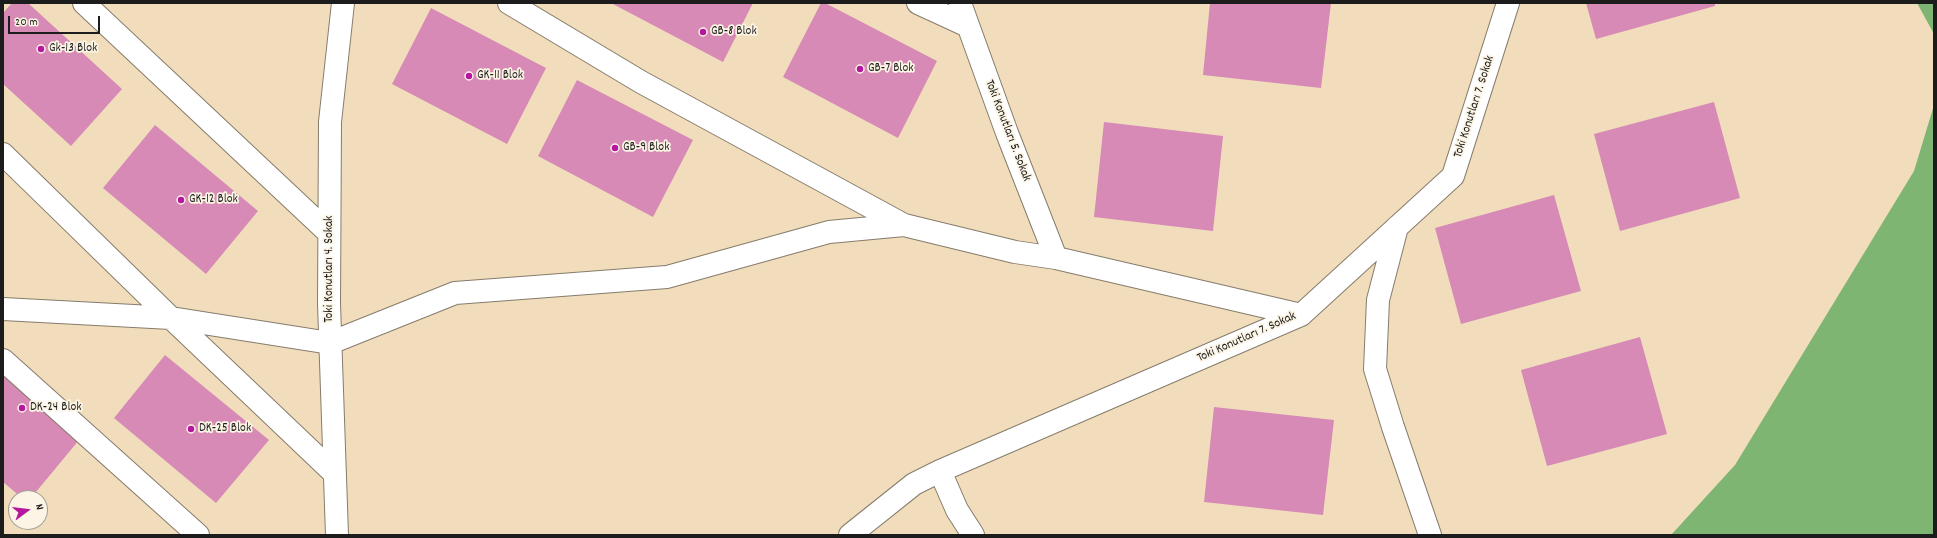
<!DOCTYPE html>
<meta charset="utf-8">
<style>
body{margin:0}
#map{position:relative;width:1937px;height:538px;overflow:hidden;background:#f1ddbc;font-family:Dekko,sans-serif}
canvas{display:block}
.frame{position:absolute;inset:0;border:4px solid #1c1c1c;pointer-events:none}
.north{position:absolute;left:8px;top:490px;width:40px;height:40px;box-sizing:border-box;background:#fcf5e5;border:1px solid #a29e95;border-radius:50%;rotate:75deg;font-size:11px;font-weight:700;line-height:16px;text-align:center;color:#1c1c1c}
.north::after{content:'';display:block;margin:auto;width:14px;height:18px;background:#b5179e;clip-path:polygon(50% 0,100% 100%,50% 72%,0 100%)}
.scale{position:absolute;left:8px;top:16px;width:92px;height:18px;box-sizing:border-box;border:2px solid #1c1c1c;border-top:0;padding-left:5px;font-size:12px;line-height:14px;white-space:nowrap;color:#1c1c1c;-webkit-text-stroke:3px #fcf5e5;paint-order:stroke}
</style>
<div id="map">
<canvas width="1937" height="538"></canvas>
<div class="frame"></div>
<div class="north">N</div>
<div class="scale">20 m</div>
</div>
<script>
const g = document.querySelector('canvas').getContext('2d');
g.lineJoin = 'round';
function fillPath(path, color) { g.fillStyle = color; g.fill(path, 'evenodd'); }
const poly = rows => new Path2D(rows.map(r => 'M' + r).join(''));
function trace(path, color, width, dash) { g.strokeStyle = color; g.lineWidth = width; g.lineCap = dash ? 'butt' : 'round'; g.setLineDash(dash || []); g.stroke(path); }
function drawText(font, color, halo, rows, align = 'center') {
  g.font = font + ' Dekko,sans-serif'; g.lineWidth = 3.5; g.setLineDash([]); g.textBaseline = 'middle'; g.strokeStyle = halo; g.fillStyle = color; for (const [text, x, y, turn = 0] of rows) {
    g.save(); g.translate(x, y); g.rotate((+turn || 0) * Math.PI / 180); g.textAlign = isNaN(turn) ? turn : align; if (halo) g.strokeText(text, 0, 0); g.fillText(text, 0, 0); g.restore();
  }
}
fillPath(poly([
 [1917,3,1934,3,1934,34],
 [1934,105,1934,535,1671,535,1735,465,1914,171]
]), '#7eb572');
fillPath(poly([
 [12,3,28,3,122,89,71,146,3,84,3,13],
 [611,3,753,3,723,62],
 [821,3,825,3,937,61,898,138,783,77],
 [1210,3,1331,3,1321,88,1203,75],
 [1586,3,1715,3,1715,6,1596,39],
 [431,8,546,68,507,144,392,84],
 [577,80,693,140,653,217,538,156],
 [1714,102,1740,198,1620,231,1594,134],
 [1104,122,1223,136,1213,231,1094,217],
 [155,125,258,211,206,274,103,188],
 [1554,195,1581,291,1461,324,1435,228],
 [1640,337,1667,434,1547,466,1521,370],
 [165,355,269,440,216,503,114,418],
 [3,376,79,440,31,498,22,498,3,482],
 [1214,407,1334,420,1323,515,1204,502]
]), '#d68ab5');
const minor = poly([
 [84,3,329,233],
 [509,3,641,82,904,225],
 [918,3,968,26],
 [960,3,1007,133,1056,258],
 [3,154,171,318,334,473],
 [1397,227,1378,300,1375,369,1393,427,1430,535],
 [3,309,171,318,330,343,455,293,667,277,829,232,904,225,1015,252,1056,258,1301,315],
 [3,360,198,535],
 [940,471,957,510,973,535],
 [337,535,329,304,330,122,343,3],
 [850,535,914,484,940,471,1301,315,1453,176,1508,3]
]);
trace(minor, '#867c6c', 24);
trace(minor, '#fff', 22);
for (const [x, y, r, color] of [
 [703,32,4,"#b5179e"],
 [41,49,4,"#b5179e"],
 [860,69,4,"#b5179e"],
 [469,76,4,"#b5179e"],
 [615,148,4,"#b5179e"],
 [181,200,4,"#b5179e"],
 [22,408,4,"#b5179e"],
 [191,429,4,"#b5179e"]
]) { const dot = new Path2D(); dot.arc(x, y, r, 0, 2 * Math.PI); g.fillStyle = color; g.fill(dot); trace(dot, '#fcf5e5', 1.5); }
drawText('13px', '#1c1c1c', '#fcf5e5', [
 ["GB-8 Blok",711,32],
 ["Gk-13 Blok",49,49],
 ["GB-7 Blok",868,69],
 ["GK-11 Blok",477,76],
 ["GB-9 Blok",623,148],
 ["GK-12 Blok",189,200],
 ["DK-24 Blok",30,408],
 ["DK-25 Blok",199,429]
], 'left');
drawText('13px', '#1c1c1c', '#fcf5e5', [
 ["Toki Konutları 7. Sokak",1475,107,-72],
 ["Toki Konutları 5. Sokak",1007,131,69],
 ["Toki Konutları 4. Sokak",330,269,-90],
 ["Toki Konutları 7. Sokak",1247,338,-24]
]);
</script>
